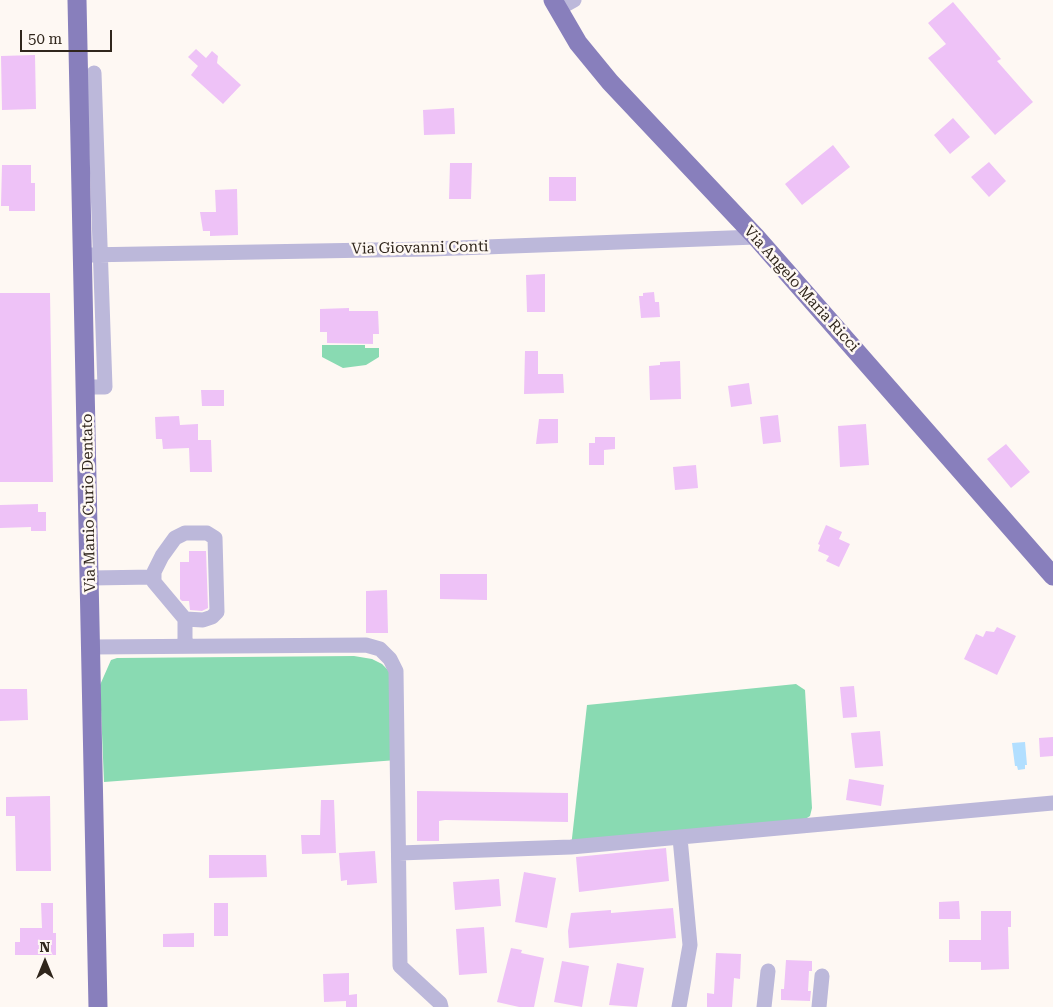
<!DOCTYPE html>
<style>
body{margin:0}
#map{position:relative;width:1053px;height:1007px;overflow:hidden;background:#fef8f3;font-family:"Roboto Serif",serif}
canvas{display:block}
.north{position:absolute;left:20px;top:937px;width:50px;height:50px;-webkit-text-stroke:4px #fef8f3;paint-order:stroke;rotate:0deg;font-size:14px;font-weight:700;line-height:20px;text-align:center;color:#30261c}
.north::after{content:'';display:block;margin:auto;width:18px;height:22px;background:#30261c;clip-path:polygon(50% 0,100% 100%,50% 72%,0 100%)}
.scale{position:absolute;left:20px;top:30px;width:92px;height:22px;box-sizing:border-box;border:2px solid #30261c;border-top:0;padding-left:6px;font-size:15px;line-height:18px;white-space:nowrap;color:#30261c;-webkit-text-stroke:4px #fef8f3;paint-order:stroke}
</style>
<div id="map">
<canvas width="1053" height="1007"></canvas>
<div class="north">N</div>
<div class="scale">50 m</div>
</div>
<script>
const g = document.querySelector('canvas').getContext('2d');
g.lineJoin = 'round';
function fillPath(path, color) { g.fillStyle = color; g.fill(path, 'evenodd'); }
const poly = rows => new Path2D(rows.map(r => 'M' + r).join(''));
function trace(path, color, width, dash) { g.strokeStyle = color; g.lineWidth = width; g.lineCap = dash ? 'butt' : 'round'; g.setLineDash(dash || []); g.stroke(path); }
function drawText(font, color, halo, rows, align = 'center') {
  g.font = font + ' "Roboto Serif",serif'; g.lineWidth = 5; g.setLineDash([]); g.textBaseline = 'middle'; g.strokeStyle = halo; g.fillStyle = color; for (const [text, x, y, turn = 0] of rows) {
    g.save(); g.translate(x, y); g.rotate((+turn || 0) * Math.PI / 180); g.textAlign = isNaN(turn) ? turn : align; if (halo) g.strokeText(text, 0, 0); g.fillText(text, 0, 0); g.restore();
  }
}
fillPath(poly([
 [322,345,365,345,365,348,379,348,379,357,366,365,343,368,322,357],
 [354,656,372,659,382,664,391,673,397,760,104,782,100,685,111,660,117,658],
 [796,684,805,690,812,808,810,816,804,820,571,847,587,705]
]), '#89dab2');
fillPath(poly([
 [1025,742,1027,765,1025,765,1025,769,1018,770,1017,766,1015,766,1012,743]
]), '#b2dfff');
fillPath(poly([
 [953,2,1001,59,997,61,1033,102,995,135,928,58,946,44,928,23],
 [196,49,206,58,212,51,218,56,217,63,241,85,223,104,191,75,198,66,188,57],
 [35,55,36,109,2,110,1,56],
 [454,108,455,134,424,135,423,110],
 [953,118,970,137,950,154,934,135],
 [833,145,850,167,802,205,785,184],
 [989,162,1006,181,989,197,971,177],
 [450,163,472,163,471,199,449,199],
 [2,165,31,165,31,183,35,183,35,211,9,211,9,206,1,206],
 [549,177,576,177,576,201,549,201],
 [237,189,238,235,210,236,210,231,203,231,200,212,216,212,215,190],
 [545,274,545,312,527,312,526,275],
 [654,292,655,302,659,302,660,317,641,318,639,296,643,296,643,293],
 [0,293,50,293,53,482,0,482],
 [349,308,349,311,378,311,379,334,373,334,373,344,327,343,327,332,320,332,320,309],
 [525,351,538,351,538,374,563,374,564,393,524,394],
 [680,361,681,399,650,400,649,366,660,365,660,362],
 [749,383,752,404,731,407,728,386],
 [201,390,224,390,224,406,202,406],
 [778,415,781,442,763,444,760,417],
 [179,416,180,425,198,424,198,440,211,440,212,472,190,472,189,448,163,449,162,439,156,439,155,417],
 [539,419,558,419,558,443,536,444],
 [866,424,869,465,840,467,838,426],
 [595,437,615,437,615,449,604,450,604,465,589,465,589,443,595,443],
 [1006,444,1030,472,1011,488,987,459],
 [696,465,698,488,675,490,673,467],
 [38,504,38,512,46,512,46,531,31,531,31,527,0,528,0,505],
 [826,525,842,532,839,539,850,544,839,567,826,561,829,556,818,551,820,545,818,544],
 [189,551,206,551,208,608,202,611,190,610,189,601,182,601,180,599,180,562,189,562],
 [440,574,487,574,487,600,440,599],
 [387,590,388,633,366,633,366,591],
 [997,627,1016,636,997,675,964,659,976,634,983,637,986,631,994,632],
 [854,686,857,717,843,718,840,687],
 [0,689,27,689,28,720,0,721],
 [880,731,883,766,855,768,851,733],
 [1053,737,1053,756,1040,757,1039,738],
 [849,779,884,785,881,806,846,800],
 [417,791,568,793,568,822,445,820,439,821,439,841,417,841],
 [50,796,51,871,16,871,15,816,6,816,6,797],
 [321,800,334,800,336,853,302,854,301,835,320,835],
 [666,848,669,881,579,892,576,857],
 [375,851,377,883,347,885,347,880,341,881,339,853],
 [209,855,266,855,267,877,209,878],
 [524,872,556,878,547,928,515,922],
 [499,879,501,906,455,910,453,882],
 [959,901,960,919,939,919,939,902],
 [41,903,53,903,53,933,56,933,56,955,15,955,15,942,20,942,20,928,42,928],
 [214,903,228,903,228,936,214,936],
 [673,908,676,938,569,948,568,931,571,913,611,910,611,913],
 [981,911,1011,911,1011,927,1008,927,1009,969,981,970,981,962,949,962,949,940,981,940],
 [484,927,487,973,459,975,456,929],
 [194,933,194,947,163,947,163,934],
 [511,948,522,950,521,953,544,958,534,1007,519,1007,497,1002],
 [716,953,741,954,740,979,734,978,732,1007,707,1007,707,993,714,994],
 [786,960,812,961,812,971,809,971,808,991,811,991,810,1001,781,1000,781,989,784,989],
 [562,961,589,966,582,1007,554,1002],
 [617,963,644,968,637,1007,609,1005],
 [349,973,349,995,357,994,357,1007,346,1007,346,1001,324,1002,323,974]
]), '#eec2f7');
trace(poly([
 [558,9,574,0],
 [84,255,431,249,756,237],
 [86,387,105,387,94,73],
 [91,578,154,577],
 [185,619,203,620,212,617,217,612,215,538,207,533,185,533,175,538,162,556,154,572,154,582,185,619,185,646],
 [92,647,366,645,380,649,390,659,396,671,400,966,440,1003,441,1007],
 [399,853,571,847,1053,803],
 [679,1007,690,945,680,838],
 [764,1007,768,971],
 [819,1007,822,976]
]), '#bcb8da', 15);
trace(poly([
 [77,0,98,1007],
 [553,0,578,43,610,82,756,237,1053,576]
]), '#887fbc', 19);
drawText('15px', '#30261c', '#fef8f3', [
 ["Via Giovanni Conti",420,248,-1],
 ["Via Angelo Maria Ricci",801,289,48],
 ["Via Manio Curio Dentato",89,503,-91]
]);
</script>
